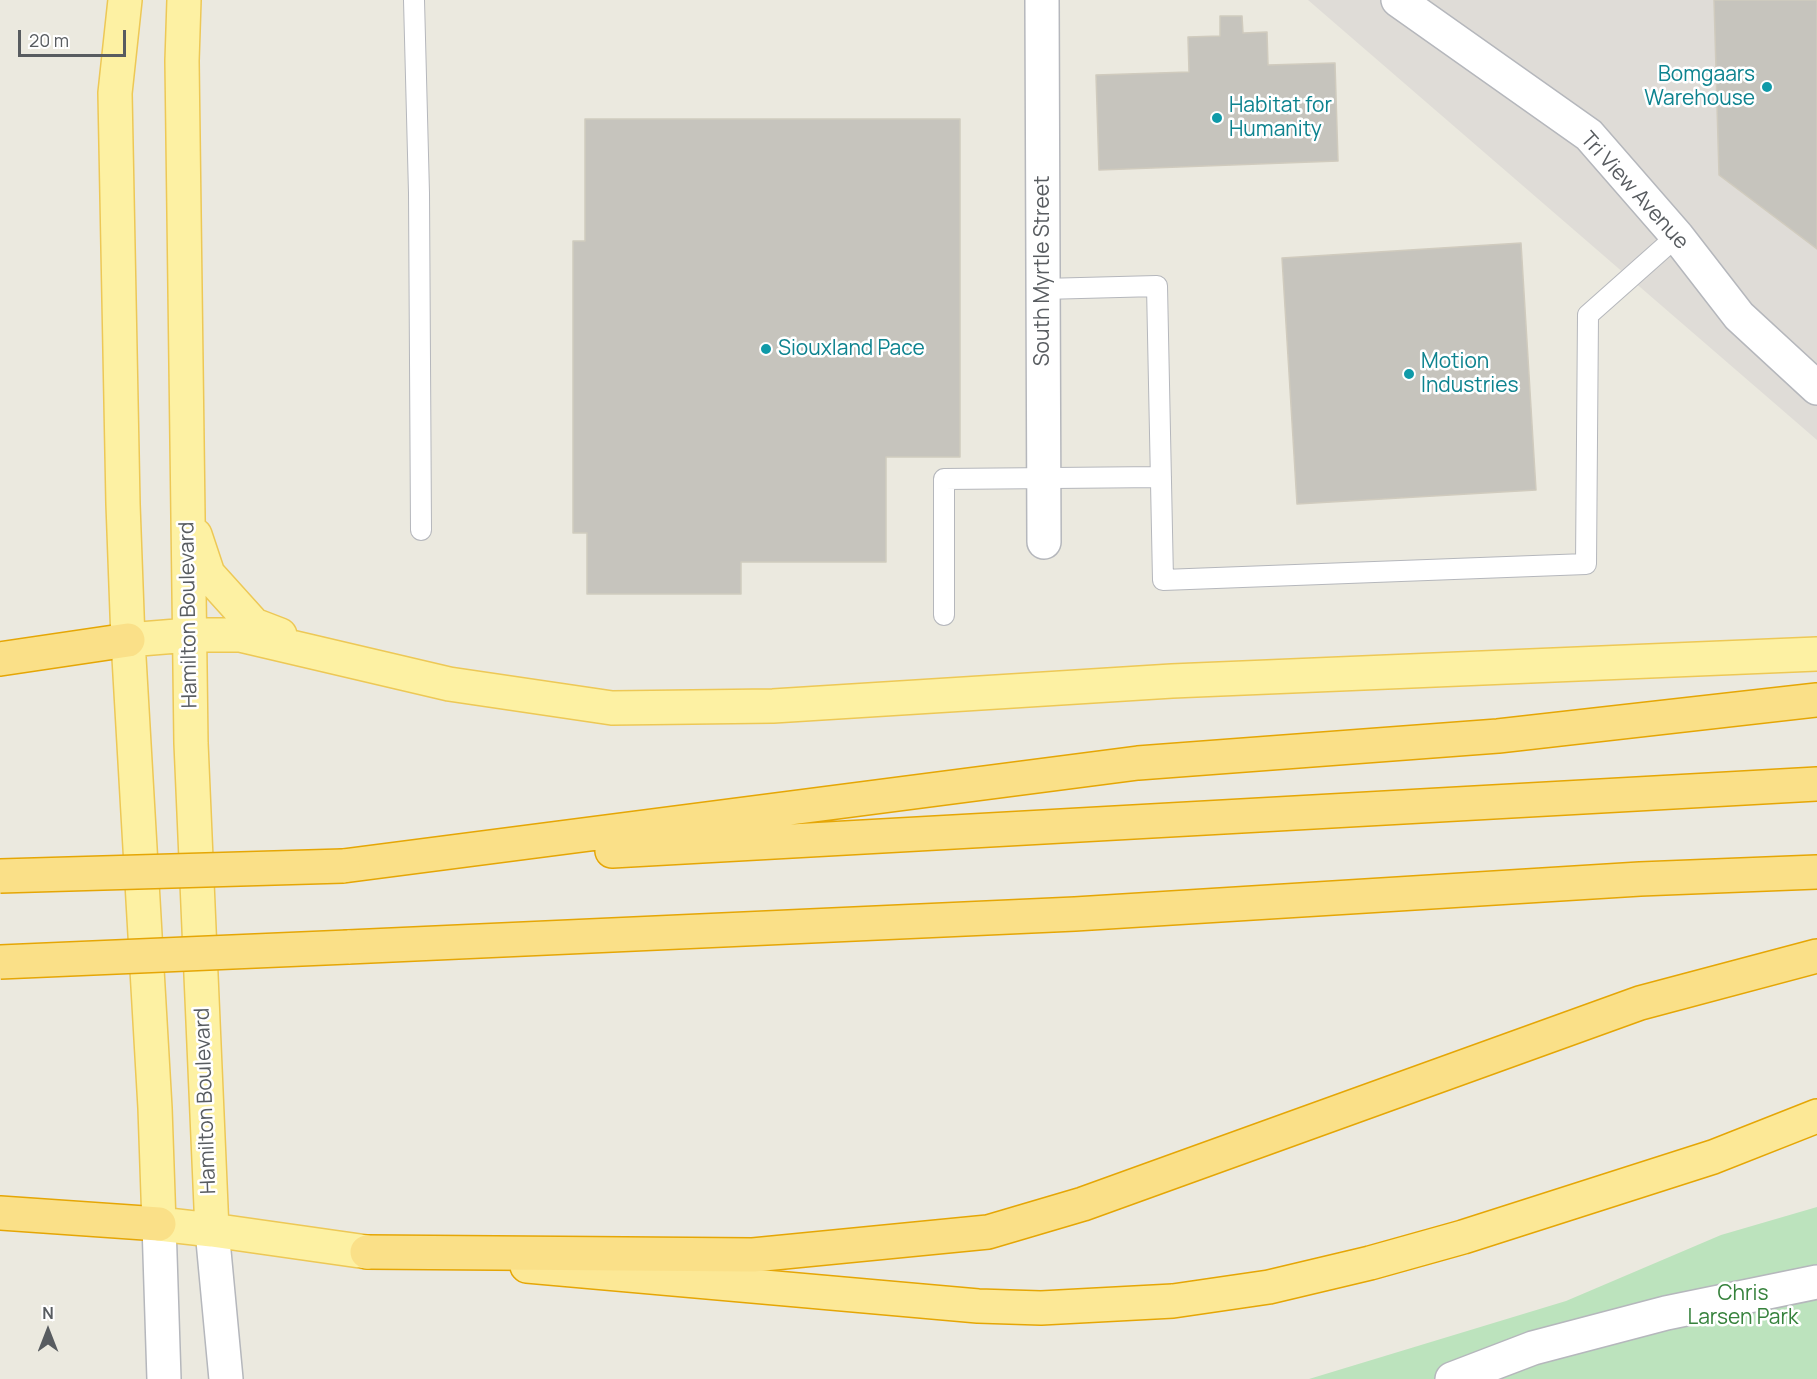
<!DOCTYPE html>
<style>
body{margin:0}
#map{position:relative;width:1817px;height:1379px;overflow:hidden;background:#ebe9df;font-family:Manrope,sans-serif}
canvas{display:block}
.north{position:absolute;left:18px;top:1301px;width:60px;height:60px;-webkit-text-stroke:4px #fff;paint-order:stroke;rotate:0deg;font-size:16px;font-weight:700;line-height:24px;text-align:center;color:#585c60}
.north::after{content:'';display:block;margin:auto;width:21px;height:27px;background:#585c60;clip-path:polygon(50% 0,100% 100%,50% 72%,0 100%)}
.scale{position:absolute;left:18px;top:30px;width:108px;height:27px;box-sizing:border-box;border:3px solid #585c60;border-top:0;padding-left:8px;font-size:18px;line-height:21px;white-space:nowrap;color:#585c60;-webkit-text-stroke:4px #fff;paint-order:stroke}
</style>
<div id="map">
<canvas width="1817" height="1379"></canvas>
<div class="north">N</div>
<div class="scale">20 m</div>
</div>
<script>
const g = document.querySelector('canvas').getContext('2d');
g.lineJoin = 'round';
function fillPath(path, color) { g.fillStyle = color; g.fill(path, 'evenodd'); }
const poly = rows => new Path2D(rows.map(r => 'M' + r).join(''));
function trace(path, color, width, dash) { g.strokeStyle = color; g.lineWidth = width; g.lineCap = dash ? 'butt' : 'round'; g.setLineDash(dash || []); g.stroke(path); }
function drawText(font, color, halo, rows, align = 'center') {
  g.font = font + ' Manrope,sans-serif'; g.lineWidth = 5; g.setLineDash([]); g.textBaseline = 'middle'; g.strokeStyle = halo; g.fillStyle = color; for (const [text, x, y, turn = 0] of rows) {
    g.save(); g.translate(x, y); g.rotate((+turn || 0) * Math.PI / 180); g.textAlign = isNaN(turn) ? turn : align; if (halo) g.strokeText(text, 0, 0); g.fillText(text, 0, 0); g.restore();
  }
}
fillPath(poly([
 [1308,0,1817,0,1817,440]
]), '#dfdcd7');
fillPath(poly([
 [1817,1207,1817,1379,1309,1379,1566,1301,1721,1235]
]), '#bce3bd');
const building = poly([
 [1714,0,1817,0,1817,249,1719,175,1714,0],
 [1220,16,1242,16,1243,33,1267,32,1268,65,1335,63,1338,161,1099,170,1096,75,1189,72,1188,37,1220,36,1220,16],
 [585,119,960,119,960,457,886,457,886,562,741,562,741,594,587,594,587,533,573,533,573,241,585,241,585,119],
 [1521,243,1536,490,1297,504,1282,258,1521,243]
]);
fillPath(building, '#c6c4bd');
trace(building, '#d0cbbe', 1.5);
const service = poly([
 [414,0,419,193,421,530],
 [1043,289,1157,286,1163,580,1586,564,1588,315,1677,236],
 [944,615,944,479,1161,477]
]);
const minor = poly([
 [1042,0,1044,542],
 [159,1224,164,1379],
 [212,1230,226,1379],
 [1452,1379,1533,1348,1666,1313,1817,1282]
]);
const tertiary = poly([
 [1398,0,1589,135,1677,236,1739,316,1817,388]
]);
const primary = poly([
 [125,0,115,93,123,504,128,640,155,1108,159,1224,212,1230,367,1252],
 [184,0,182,61,191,743,212,1230],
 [195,535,208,574,254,625,280,635],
 [128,640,189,635,240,635,449,684,612,708,773,706,1172,681,1817,654]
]);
const trunk = poly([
 [527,1266,978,1306,1041,1308,1173,1301,1269,1287,1370,1263,1463,1237,1713,1157,1817,1116]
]);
const motorway = poly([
 [0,659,128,640],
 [612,851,1817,784],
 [343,866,1138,763,1498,736,1817,700],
 [348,947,1075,914,1640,879,1817,872],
 [0,1213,159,1224],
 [367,1252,753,1255,988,1232,1083,1204,1640,1003,1817,956]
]);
trace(service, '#b5b7bc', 22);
trace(minor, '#b5b7bc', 36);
trace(tertiary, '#b5b7bc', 36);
trace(primary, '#edc856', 36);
trace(trunk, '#e5a605', 36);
trace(motorway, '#e5a605', 36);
trace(service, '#fff', 20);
trace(minor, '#fff', 33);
trace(tertiary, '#fff', 33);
trace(primary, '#fdf1a3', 33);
trace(trunk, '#fce896', 33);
trace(motorway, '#fae088', 33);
const motorwayBridge = poly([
 [0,876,343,866],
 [0,962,348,947]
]);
trace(motorwayBridge, '#e5a605', 36, []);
trace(motorwayBridge, '#fae088', 33);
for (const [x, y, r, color] of [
 [1767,87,6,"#0f9aa8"],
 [1217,118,6,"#0f9aa8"],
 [766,349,6,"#0f9aa8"],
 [1409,374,6,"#0f9aa8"]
]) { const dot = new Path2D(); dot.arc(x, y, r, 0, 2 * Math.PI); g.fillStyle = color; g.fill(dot); trace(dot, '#fff', 2); }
drawText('21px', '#0d838f', '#fff', [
 ["Bomgaars",1755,75,"right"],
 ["Warehouse",1755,99,"right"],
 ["Habitat for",1229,106],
 ["Humanity",1229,130],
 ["Siouxland Pace",778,349],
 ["Motion",1421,362],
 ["Industries",1421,386]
], 'left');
drawText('21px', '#585c60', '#fff', [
 ["Tri View Avenue",1634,191,48],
 ["South Myrtle Street",1043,271,-90],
 ["Hamilton Boulevard",189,615,-91],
 ["Hamilton Boulevard",206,1101,-92]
]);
drawText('21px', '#36823c', '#fff', [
 ["Chris",1743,1294],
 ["Larsen Park",1743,1318]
]);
</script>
